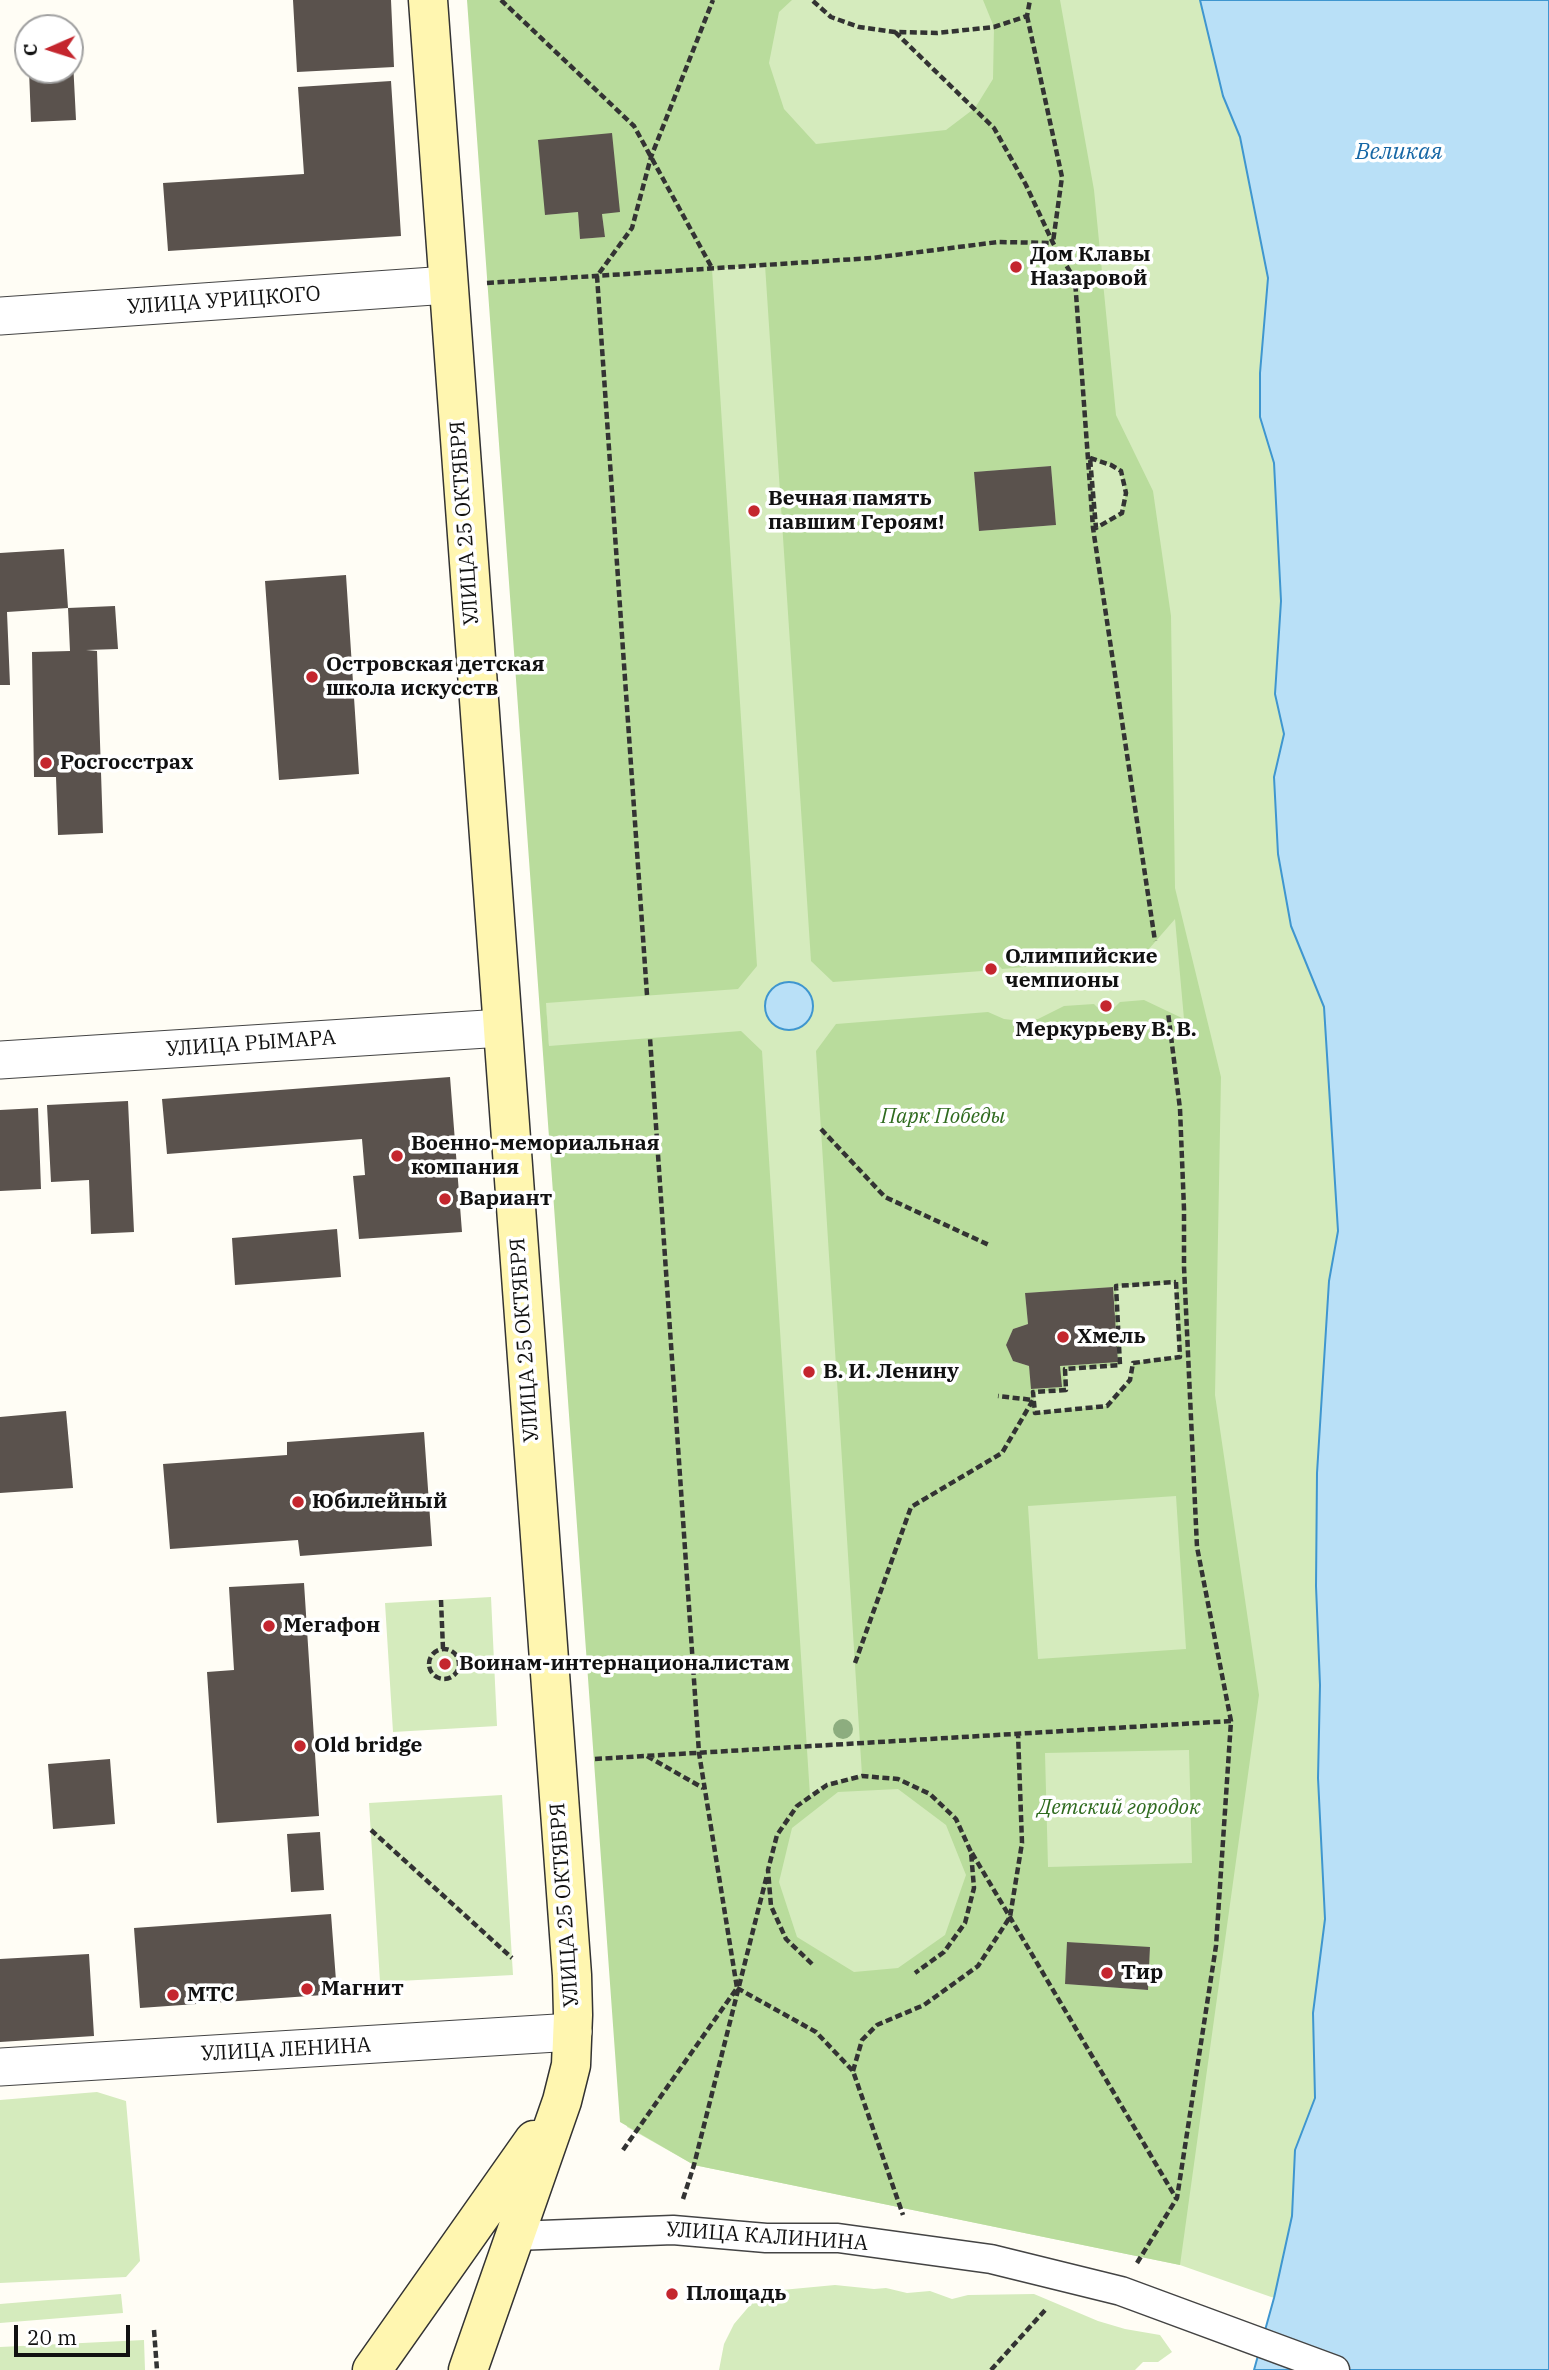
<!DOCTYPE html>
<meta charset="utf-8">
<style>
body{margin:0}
#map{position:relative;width:1549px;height:2370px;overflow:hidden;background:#fffdf5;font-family:"IBM Plex Serif",serif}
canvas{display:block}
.north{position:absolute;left:14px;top:14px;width:70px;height:70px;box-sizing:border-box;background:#fff;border:2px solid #a0a0a0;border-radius:50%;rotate:267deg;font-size:19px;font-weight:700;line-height:28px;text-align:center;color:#111}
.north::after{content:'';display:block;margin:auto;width:24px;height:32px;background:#c4262e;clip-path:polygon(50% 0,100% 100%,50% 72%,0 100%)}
.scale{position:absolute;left:14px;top:2325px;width:116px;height:32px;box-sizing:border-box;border:4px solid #111;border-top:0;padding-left:9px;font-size:21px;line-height:24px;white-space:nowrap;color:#111;-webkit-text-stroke:5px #fff;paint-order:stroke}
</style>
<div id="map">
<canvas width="1549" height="2370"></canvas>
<div class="north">С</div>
<div class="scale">20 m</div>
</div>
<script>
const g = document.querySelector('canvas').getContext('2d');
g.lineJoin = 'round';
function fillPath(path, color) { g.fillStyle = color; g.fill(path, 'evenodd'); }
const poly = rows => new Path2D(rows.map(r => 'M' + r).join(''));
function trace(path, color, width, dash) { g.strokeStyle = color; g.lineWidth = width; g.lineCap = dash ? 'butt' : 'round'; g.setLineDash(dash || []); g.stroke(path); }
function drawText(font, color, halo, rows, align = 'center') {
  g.font = font + ' "IBM Plex Serif",serif'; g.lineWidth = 7; g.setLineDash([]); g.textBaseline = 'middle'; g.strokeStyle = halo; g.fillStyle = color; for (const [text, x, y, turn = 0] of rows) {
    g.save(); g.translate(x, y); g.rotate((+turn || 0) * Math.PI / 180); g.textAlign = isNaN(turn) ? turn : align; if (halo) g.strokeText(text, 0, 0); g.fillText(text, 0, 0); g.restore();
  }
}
fillPath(poly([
 [473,0,1200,0,1223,96,1240,137,1268,278,1260,373,1260,417,1274,463,1281,601,1275,694,1284,734,1274,777,1291,926,1324,1007,1338,1231,1329,1281,1317,1473,1316,1586,1320,1685,1318,1778,1325,1919,1313,2013,1315,2098,1295,2150,1292,2216,1274,2298,1180,2265,694,2165,627,2127],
 [491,1597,497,1726,393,1732,385,1603],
 [502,1795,513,1975,380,1982,369,1803],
 [97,2092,126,2101,140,2261,126,2277,0,2283,0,2100],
 [835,2285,874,2289,886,2288,907,2293,930,2291,952,2299,968,2295,1034,2294,1098,2321,1125,2329,1160,2335,1172,2352,1158,2362,1143,2362,1135,2370,719,2370,724,2344,734,2324,751,2304,771,2291],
 [121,2294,123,2313,0,2323,0,2304],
 [144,2340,145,2370,0,2370,0,2347]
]), '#d5ebbd');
fillPath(poly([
 [467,0,792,0,779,12,769,63,784,109,816,144,946,130,975,108,993,79,994,27,983,0,1060,0,1094,190,1116,415,1153,491,1171,616,1175,888,1221,1077,1215,1395,1259,1695,1180,2265,694,2165,620,2122],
 [612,133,602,214,605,237,580,239,578,212,545,215],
 [765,265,811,961,833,982,982,971,987,963,996,962,1002,969,1025,967,1042,957,1059,952,1079,952,1098,962,1141,958,1175,919,1184,1019,1144,1000,1120,1002,1112,1010,1101,1011,1094,1004,1064,1006,1038,1019,1021,1021,1004,1019,988,1012,836,1024,816,1051,862,1775,827,1785,810,1796,762,1051,741,1031,549,1046,546,1003,738,989,757,966,712,269],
 [1090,459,1111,465,1121,471,1126,493,1122,513,1096,528],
 [1051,466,1056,525,980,531,975,472],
 [1176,1282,1180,1357,1133,1363,1130,1380,1107,1406,1035,1413,1034,1392,1066,1390,1065,1369,1120,1365,1116,1286],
 [1113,1287,1118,1361,1060,1366,1061,1387,1032,1389,1029,1366,1013,1361,1006,1345,1013,1329,1028,1324,1025,1293],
 [1176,1496,1186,1649,1038,1659,1028,1506],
 [1189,1750,1192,1863,1048,1867,1045,1753],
 [898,1789,946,1825,966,1875,945,1935,898,1968,854,1972,797,1937,779,1882,792,1828,838,1792],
 [1068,1942,1150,1948,1148,1990,1065,1984]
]), '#b9dc9c');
const water = poly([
 [1200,0,1549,0,1549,2370,1254,2370,1274,2298,1292,2216,1295,2150,1315,2098,1313,2013,1325,1919,1318,1778,1320,1685,1316,1586,1317,1473,1329,1281,1338,1231,1324,1007,1291,926,1278,854,1274,777,1284,734,1275,694,1281,601,1274,463,1260,417,1260,373,1268,278,1240,137,1223,96,1200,0],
 '765 1006a24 24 0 1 1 48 0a24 24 0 1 1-48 0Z'
]);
fillPath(water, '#b9e0f7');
trace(water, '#3f96cf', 2);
fillPath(poly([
 [293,0,391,0,394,67,297,72],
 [70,61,73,61,76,120,31,122,29,70,70,70],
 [391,81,401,236,168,251,163,183,304,174,298,87],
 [612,133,620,212,602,214,605,237,580,239,578,212,545,215,538,140],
 [1051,466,1056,525,979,531,974,472],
 [64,549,68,608,115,606,118,649,86,650,97,651,103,833,58,835,56,777,34,777,32,652,70,651,68,608,7,612,10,685,0,685,0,553],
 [346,575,359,774,279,780,265,581],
 [450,1077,462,1232,359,1239,353,1176,365,1175,362,1139,167,1154,162,1099],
 [128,1101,134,1232,91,1234,89,1180,51,1182,47,1105],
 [38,1108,41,1189,0,1191,0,1110],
 [337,1229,341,1277,235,1285,232,1238],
 [1113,1287,1118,1362,1060,1366,1062,1387,1031,1389,1029,1366,1013,1361,1006,1345,1013,1329,1028,1324,1025,1293],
 [66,1411,73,1488,0,1493,0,1417],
 [424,1432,432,1546,300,1556,298,1540,170,1549,163,1464,287,1455,287,1442],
 [304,1583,319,1816,217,1823,207,1672,234,1670,229,1587],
 [110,1759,115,1824,53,1829,48,1764],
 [320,1832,324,1890,291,1892,287,1834],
 [331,1914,337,1994,140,2008,134,1928],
 [1067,1942,1150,1947,1148,1990,1065,1984],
 [89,1954,94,2036,0,2042,0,1959]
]), '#5a524d');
const pedestrian = poly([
 [515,2236,673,2230,766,2238,838,2238,991,2259,1121,2291,1335,2370]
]);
const minor = poly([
 [0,316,448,285],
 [0,1060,502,1028],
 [0,2067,573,2032]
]);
const secondary = poly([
 [428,0,572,1975,573,2015,571,2065,562,2101,468,2370],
 [372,2370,534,2140]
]);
trace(pedestrian, '#444', 31);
trace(minor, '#444', 39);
trace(secondary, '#333', 41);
trace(poly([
 [501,0,634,126,712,268],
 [813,1,831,17,859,27,895,32,937,33,994,27,1027,16,1030,0],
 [1027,16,1062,177,1053,242],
 [895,32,994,128,1026,185,1053,243,1075,280,1093,528,1155,941],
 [487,283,872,258,998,242,1053,243],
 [1090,458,1111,465,1121,471,1126,493,1122,513,1096,528,1090,458],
 [647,995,597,276,632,228,651,157,713,0],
 [821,1129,885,1197,989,1245],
 [1176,1282,1180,1357,1133,1363,1130,1380,1107,1406,1035,1413,1033,1392,1066,1390,1065,1369,1120,1365,1116,1286,1176,1282],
 [441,1600,443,1649],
 '429 1664a15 15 0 1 1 30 0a15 15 0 1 1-30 0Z',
 [855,1663,911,1507,1002,1453,1033,1400,998,1396],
 [647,1756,703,1788],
 [595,1759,1231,1721],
 [371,1830,512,1958],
 [972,1853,1176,2198],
 [812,1964,786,1939,771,1906,768,1870,777,1835,797,1806,827,1785,862,1776,898,1779,930,1794,956,1819,971,1852,974,1888,965,1923,944,1952,915,1973],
 [737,1988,816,2032,853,2071,903,2215],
 [853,2071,862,2040,877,2025,924,2005,978,1966,1010,1917,1022,1843,1018,1733],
 [623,2150,737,1988,699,1753,650,1038],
 [683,2199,694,2165,767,1875],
 [1137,2263,1177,2198,1216,1946,1231,1721,1197,1547,1184,1267,1184,1209,1180,1109,1168,1012],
 [154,2330,157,2370],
 [991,2370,1047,2308]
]), '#333', 4.5, [7, 3.5]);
trace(pedestrian, '#fff', 28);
trace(minor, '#fff', 37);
trace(secondary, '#fff6b0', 38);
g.fillStyle = '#8dad7f';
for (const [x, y] of [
 [843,1729]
]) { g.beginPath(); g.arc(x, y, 10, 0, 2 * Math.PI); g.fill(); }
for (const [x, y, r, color] of [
 [1016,267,7,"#c4262e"],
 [754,511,7,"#c4262e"],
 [312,677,7,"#c4262e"],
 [46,763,7,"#c4262e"],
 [991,969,7,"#c4262e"],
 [1106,1006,7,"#c4262e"],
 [397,1156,7,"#c4262e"],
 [445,1199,7,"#c4262e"],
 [1063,1337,7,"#c4262e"],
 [809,1372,7,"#c4262e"],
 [298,1502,7,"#c4262e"],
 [269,1626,7,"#c4262e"],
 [445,1664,7,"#c4262e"],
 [300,1746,7,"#c4262e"],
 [1107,1973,7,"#c4262e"],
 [307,1989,7,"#c4262e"],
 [173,1995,7,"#c4262e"],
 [672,2294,7,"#c4262e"]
]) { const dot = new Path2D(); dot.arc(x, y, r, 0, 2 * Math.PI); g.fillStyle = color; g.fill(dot); trace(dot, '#fff', 2.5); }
drawText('bold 21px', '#111', '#fff', [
 ["Дом Клавы",1030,255],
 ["Назаровой",1030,279],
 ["Вечная память",768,499],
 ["павшим Героям!",768,523],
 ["Островская детская",326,665],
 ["школа искусств",326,689],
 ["Росгосстрах",60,763],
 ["Олимпийские",1005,957],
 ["чемпионы",1005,981],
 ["Меркурьеву В. В.",1106,1030,"center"],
 ["Военно-мемориальная",411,1144],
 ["компания",411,1168],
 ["Вариант",459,1199],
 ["Хмель",1077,1337],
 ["В. И. Ленину",823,1372],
 ["Юбилейный",312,1502],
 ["Мегафон",283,1626],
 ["Воинам-интернационалистам",459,1664],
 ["Old bridge",314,1746],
 ["Тир",1121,1973],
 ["Магнит",321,1989],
 ["МТС",187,1995],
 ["Площадь",686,2294]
], 'left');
drawText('21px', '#111', '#fff', [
 ["УЛИЦА УРИЦКОГО",224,301,-4],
 ["УЛИЦА 25 ОКТЯБРЯ",465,523,-94],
 ["УЛИЦА РЫМАРА",251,1044,-4],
 ["УЛИЦА 25 ОКТЯБРЯ",525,1340,-94],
 ["УЛИЦА 25 ОКТЯБРЯ",565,1905,-94],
 ["УЛИЦА ЛЕНИНА",286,2050,-3],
 ["УЛИЦА КАЛИНИНА",767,2237,4]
]);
drawText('italic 21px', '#2f6b1f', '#fff', [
 ["Парк Победы",943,1117],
 ["Детский городок",1119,1808]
]);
drawText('italic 23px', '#1768a6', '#fff', [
 ["Великая",1399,152]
]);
</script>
